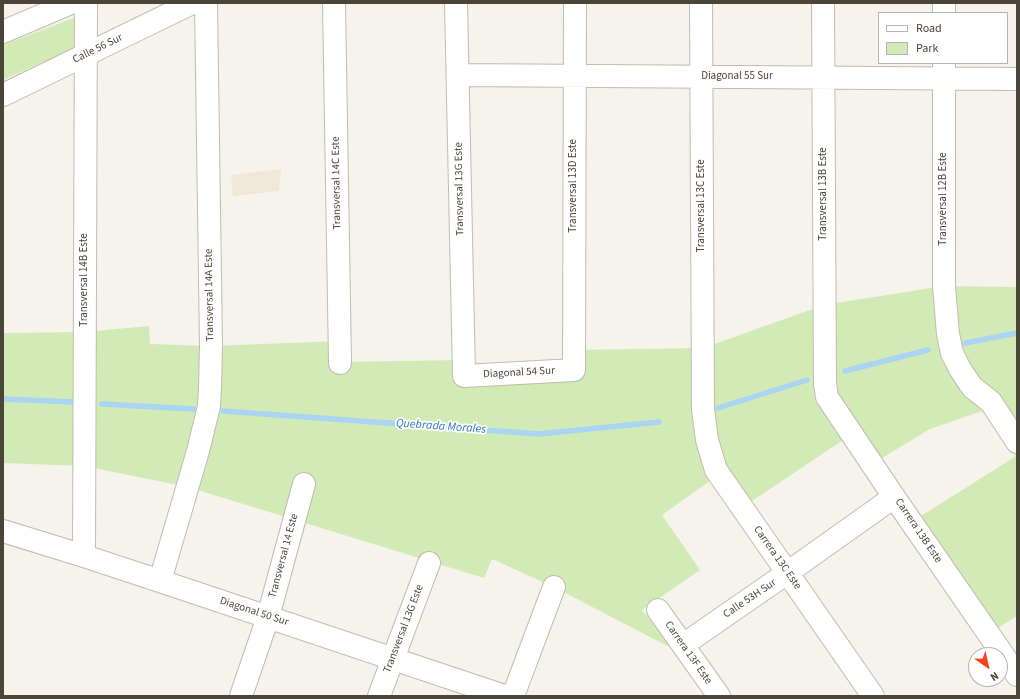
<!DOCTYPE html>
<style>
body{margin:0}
#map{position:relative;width:1020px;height:699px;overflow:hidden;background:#f6f3ec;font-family:"Source Sans 3",sans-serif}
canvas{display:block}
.frame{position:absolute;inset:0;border:4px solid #4b4439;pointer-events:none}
.legend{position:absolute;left:878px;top:12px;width:130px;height:52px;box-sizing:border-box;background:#fff;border:1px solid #b7b4b0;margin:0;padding:5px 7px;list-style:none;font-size:12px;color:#4b4439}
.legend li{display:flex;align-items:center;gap:8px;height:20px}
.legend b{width:20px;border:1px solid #b7b4b0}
.north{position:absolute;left:968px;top:647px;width:40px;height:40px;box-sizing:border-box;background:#fff;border:1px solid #b7b4b0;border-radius:50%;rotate:146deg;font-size:11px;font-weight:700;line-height:16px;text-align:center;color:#4b4439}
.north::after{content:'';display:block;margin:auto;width:14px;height:18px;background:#fc3f1d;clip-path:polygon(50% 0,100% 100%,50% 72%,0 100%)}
</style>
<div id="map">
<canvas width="1020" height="699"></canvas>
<div class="frame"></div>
<ul class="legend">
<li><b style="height:5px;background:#fff"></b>Road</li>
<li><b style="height:11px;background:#d2eab5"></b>Park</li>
</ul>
<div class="north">N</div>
</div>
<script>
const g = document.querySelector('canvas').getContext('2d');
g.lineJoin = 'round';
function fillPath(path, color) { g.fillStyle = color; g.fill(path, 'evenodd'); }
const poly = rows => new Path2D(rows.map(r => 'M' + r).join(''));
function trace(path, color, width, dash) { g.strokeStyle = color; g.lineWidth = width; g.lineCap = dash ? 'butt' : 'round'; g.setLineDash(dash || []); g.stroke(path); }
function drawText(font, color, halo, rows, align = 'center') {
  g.font = font + ' "Source Sans 3",sans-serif'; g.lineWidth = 3.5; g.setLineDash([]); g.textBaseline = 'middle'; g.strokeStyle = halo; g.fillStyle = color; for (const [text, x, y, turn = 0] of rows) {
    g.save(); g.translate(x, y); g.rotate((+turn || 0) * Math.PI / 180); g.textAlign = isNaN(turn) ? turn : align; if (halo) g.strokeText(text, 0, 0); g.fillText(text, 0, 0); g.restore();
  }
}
fillPath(poly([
 [281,169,279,191,233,196,231,175]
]), '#efe8d6');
fillPath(poly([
 [76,17,78,46,3,80,3,45],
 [944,286,1017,287,1017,616,998,628,918,518,1016,456,982,411,930,429,872,464,852,434,749,503,724,471,662,515,700,570,642,610,673,649,554,587,492,559,484,578,188,487,84,466,3,463,3,333,85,332,149,326,150,344,211,346,340,341,340,362,464,360,464,376,574,370,574,350,703,348,824,305]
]), '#d2eab5');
trace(poly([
 [965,343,1017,333],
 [845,371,928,350],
 [3,399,73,402],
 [102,404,193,409],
 [718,408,807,380],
 [223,411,539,434,659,422]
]), '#a9d4f2', 5.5);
const minor = poly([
 [334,3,340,363],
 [456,3,464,376,574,370,575,3],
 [701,3,703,409,707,440,716,470,873,696],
 [823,3,825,384,827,397,894,497,1017,675],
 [944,3,944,13],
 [3,32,71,3],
 [944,64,944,286,948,334,952,353,960,369,972,387,991,402,1017,442],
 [458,75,1017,79],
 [3,95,192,3],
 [3,531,84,556,160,581,504,696],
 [84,556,86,3],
 [160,581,198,451,209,406,210,387,211,346,206,3],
 [658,610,719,696],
 [683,645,787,573,894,497],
 [241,696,268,617,304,484],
 [379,696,429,563],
 [513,696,554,587]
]);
trace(minor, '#c2bbae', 24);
trace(minor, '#fff', 22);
drawText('11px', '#4b4439', '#fff', [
 ["Calle 56 Sur",98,49,-26],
 ["Diagonal 55 Sur",737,77],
 ["Transversal 14C Este",337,183,-91],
 ["Transversal 13D Este",574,186,-90],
 ["Transversal 13G Este",460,189,-91],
 ["Transversal 13B Este",824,194,-90],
 ["Transversal 12B Este",944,199,-90],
 ["Transversal 13C Este",702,206,-90],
 ["Transversal 14B Este",85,280,-90],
 ["Transversal 14A Este",210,295,-91],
 ["Diagonal 54 Sur",519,373,-3],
 ["Carrera 13B Este",918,531,56],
 ["Transversal 14 Este",284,556,-75],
 ["Carrera 13C Este",777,558,55],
 ["Calle 53H Sur",750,599,-34],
 ["Diagonal 50 Sur",254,612,18],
 ["Transversal 13G Este",404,629,-69],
 ["Carrera 13F Este",688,653,55]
]);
drawText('italic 12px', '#2e7ab2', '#fff', [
 ["Quebrada Morales",441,427,4]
]);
</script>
